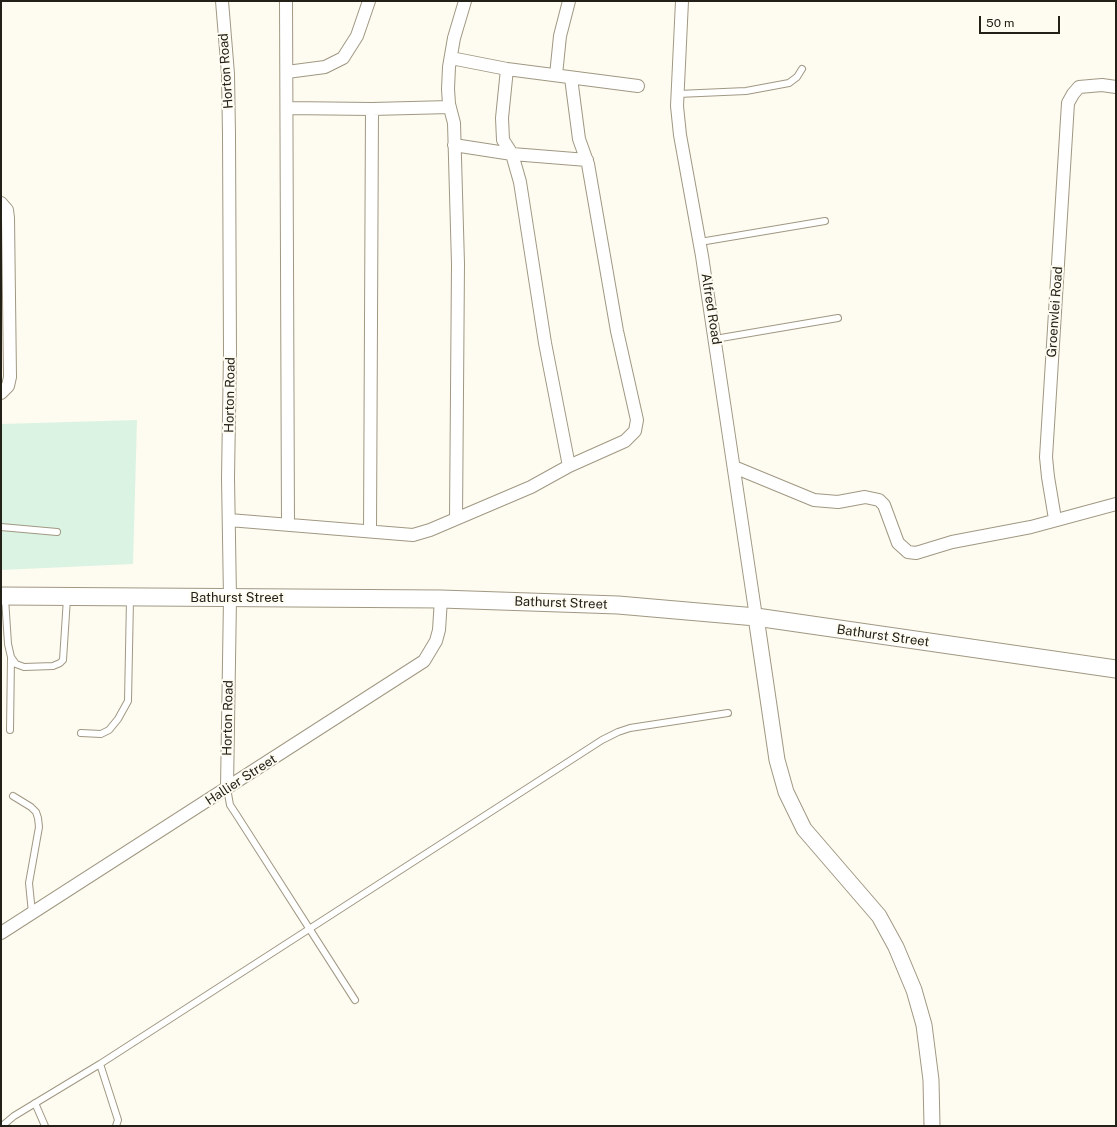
<!DOCTYPE html>
<style>
body{margin:0}
#map{position:relative;width:1117px;height:1127px;overflow:hidden;background:#fefbf1;font-family:"Public Sans",sans-serif}
canvas{display:block}
.frame{position:absolute;inset:0;border:2px solid #232018;pointer-events:none}
.scale{position:absolute;left:979px;top:16px;width:81px;height:18px;box-sizing:border-box;border:2px solid #232018;border-top:0;padding-left:5px;font-size:12px;line-height:14px;white-space:nowrap;color:#232018;-webkit-text-stroke:3px #fefbf1;paint-order:stroke}
</style>
<div id="map">
<canvas width="1117" height="1127"></canvas>
<div class="frame"></div>
<div class="scale">50 m</div>
</div>
<script>
const g = document.querySelector('canvas').getContext('2d');
g.lineJoin = 'round';
function fillPath(path, color) { g.fillStyle = color; g.fill(path, 'evenodd'); }
const poly = rows => new Path2D(rows.map(r => 'M' + r).join(''));
function trace(path, color, width, dash) { g.strokeStyle = color; g.lineWidth = width; g.lineCap = dash ? 'butt' : 'round'; g.setLineDash(dash || []); g.stroke(path); }
function drawText(font, color, halo, rows, align = 'center') {
  g.font = font + ' "Public Sans",sans-serif'; g.lineWidth = 4; g.setLineDash([]); g.textBaseline = 'middle'; g.strokeStyle = halo; g.fillStyle = color; for (const [text, x, y, turn = 0] of rows) {
    g.save(); g.translate(x, y); g.rotate((+turn || 0) * Math.PI / 180); g.textAlign = isNaN(turn) ? turn : align; if (halo) g.strokeText(text, 0, 0); g.fillText(text, 0, 0); g.restore();
  }
}
fillPath(poly([
 [137,420,133,564,1,570,1,424]
]), '#dbf3e2');
const service = poly([
 [678,94,746,91,789,83,797,77,802,69],
 [700,242,825,221],
 [715,339,838,318],
 [1,527,57,532],
 [5,598,8,644,11,657,16,664,24,667,53,666,60,663,63,660,67,598],
 [10,730,11,657],
 [81,733,101,734,109,730,118,719,128,701,130,599],
 [227,788,230,805,236,814,355,1000],
 [13,796,31,807,36,812,38,818,39,827,29,883,32,913],
 [100,1064,118,1120,116,1126],
 [35,1103,45,1126],
 [2,1126,14,1116,100,1064,602,740,618,732,630,728,728,713]
]);
const minor = poly([
 [222,1,228,74,229,134,230,353,228,478,230,598,227,788],
 [286,1,288,524],
 [682,1,677,106,680,135,702,256,756,617],
 [451,58,507,69,638,86],
 [507,69,502,118,503,140,512,154,520,182,545,343,569,466],
 [287,72,325,67,343,58,357,36,369,1],
 [556,75,560,36,569,1],
 [287,108,372,109,450,107],
 [454,145,512,154,587,160],
 [1,203,7,210,8,218,10,377,8,386,1,393],
 [734,467,814,500,838,502,865,497,879,500,884,505,898,543,908,552,916,553,952,542,1031,527,1116,504],
 [456,519,458,264,454,123,449,104,448,89,449,67,454,38,465,1],
 [1055,519,1048,477,1046,457,1068,103,1073,94,1079,87,1102,85,1116,87],
 [229,520,413,535,430,530,531,487,569,466,625,441,635,431,637,420,617,331,588,164,579,139,571,78],
 [370,531,372,109],
 [1,933,424,661,436,641,439,630,441,599]
]);
const tertiary = poly([
 [756,617,777,760,786,792,804,829,879,916,896,947,914,990,924,1025,931,1080,932,1126]
]);
const secondary = poly([
 [1,596,441,599,618,605,756,617,1116,669]
]);
trace(service, '#a09882', 8);
trace(minor, '#a09882', 14);
trace(tertiary, '#a09882', 17);
trace(secondary, '#a09882', 19);
trace(service, '#fff', 6);
trace(minor, '#fff', 12);
trace(tertiary, '#fff', 15);
trace(secondary, '#fff', 17);
drawText('13px', '#232018', '#fefbf1', [
 ["Horton Road",226,71,-94],
 ["Alfred Road",711,309,81],
 ["Groenvlei Road",1055,312,-86],
 ["Horton Road",230,395,-89],
 ["Bathurst Street",237,598],
 ["Bathurst Street",561,603,2],
 ["Bathurst Street",883,636,8],
 ["Horton Road",228,718,-89],
 ["Hallier Street",241,780,-33]
]);
</script>
